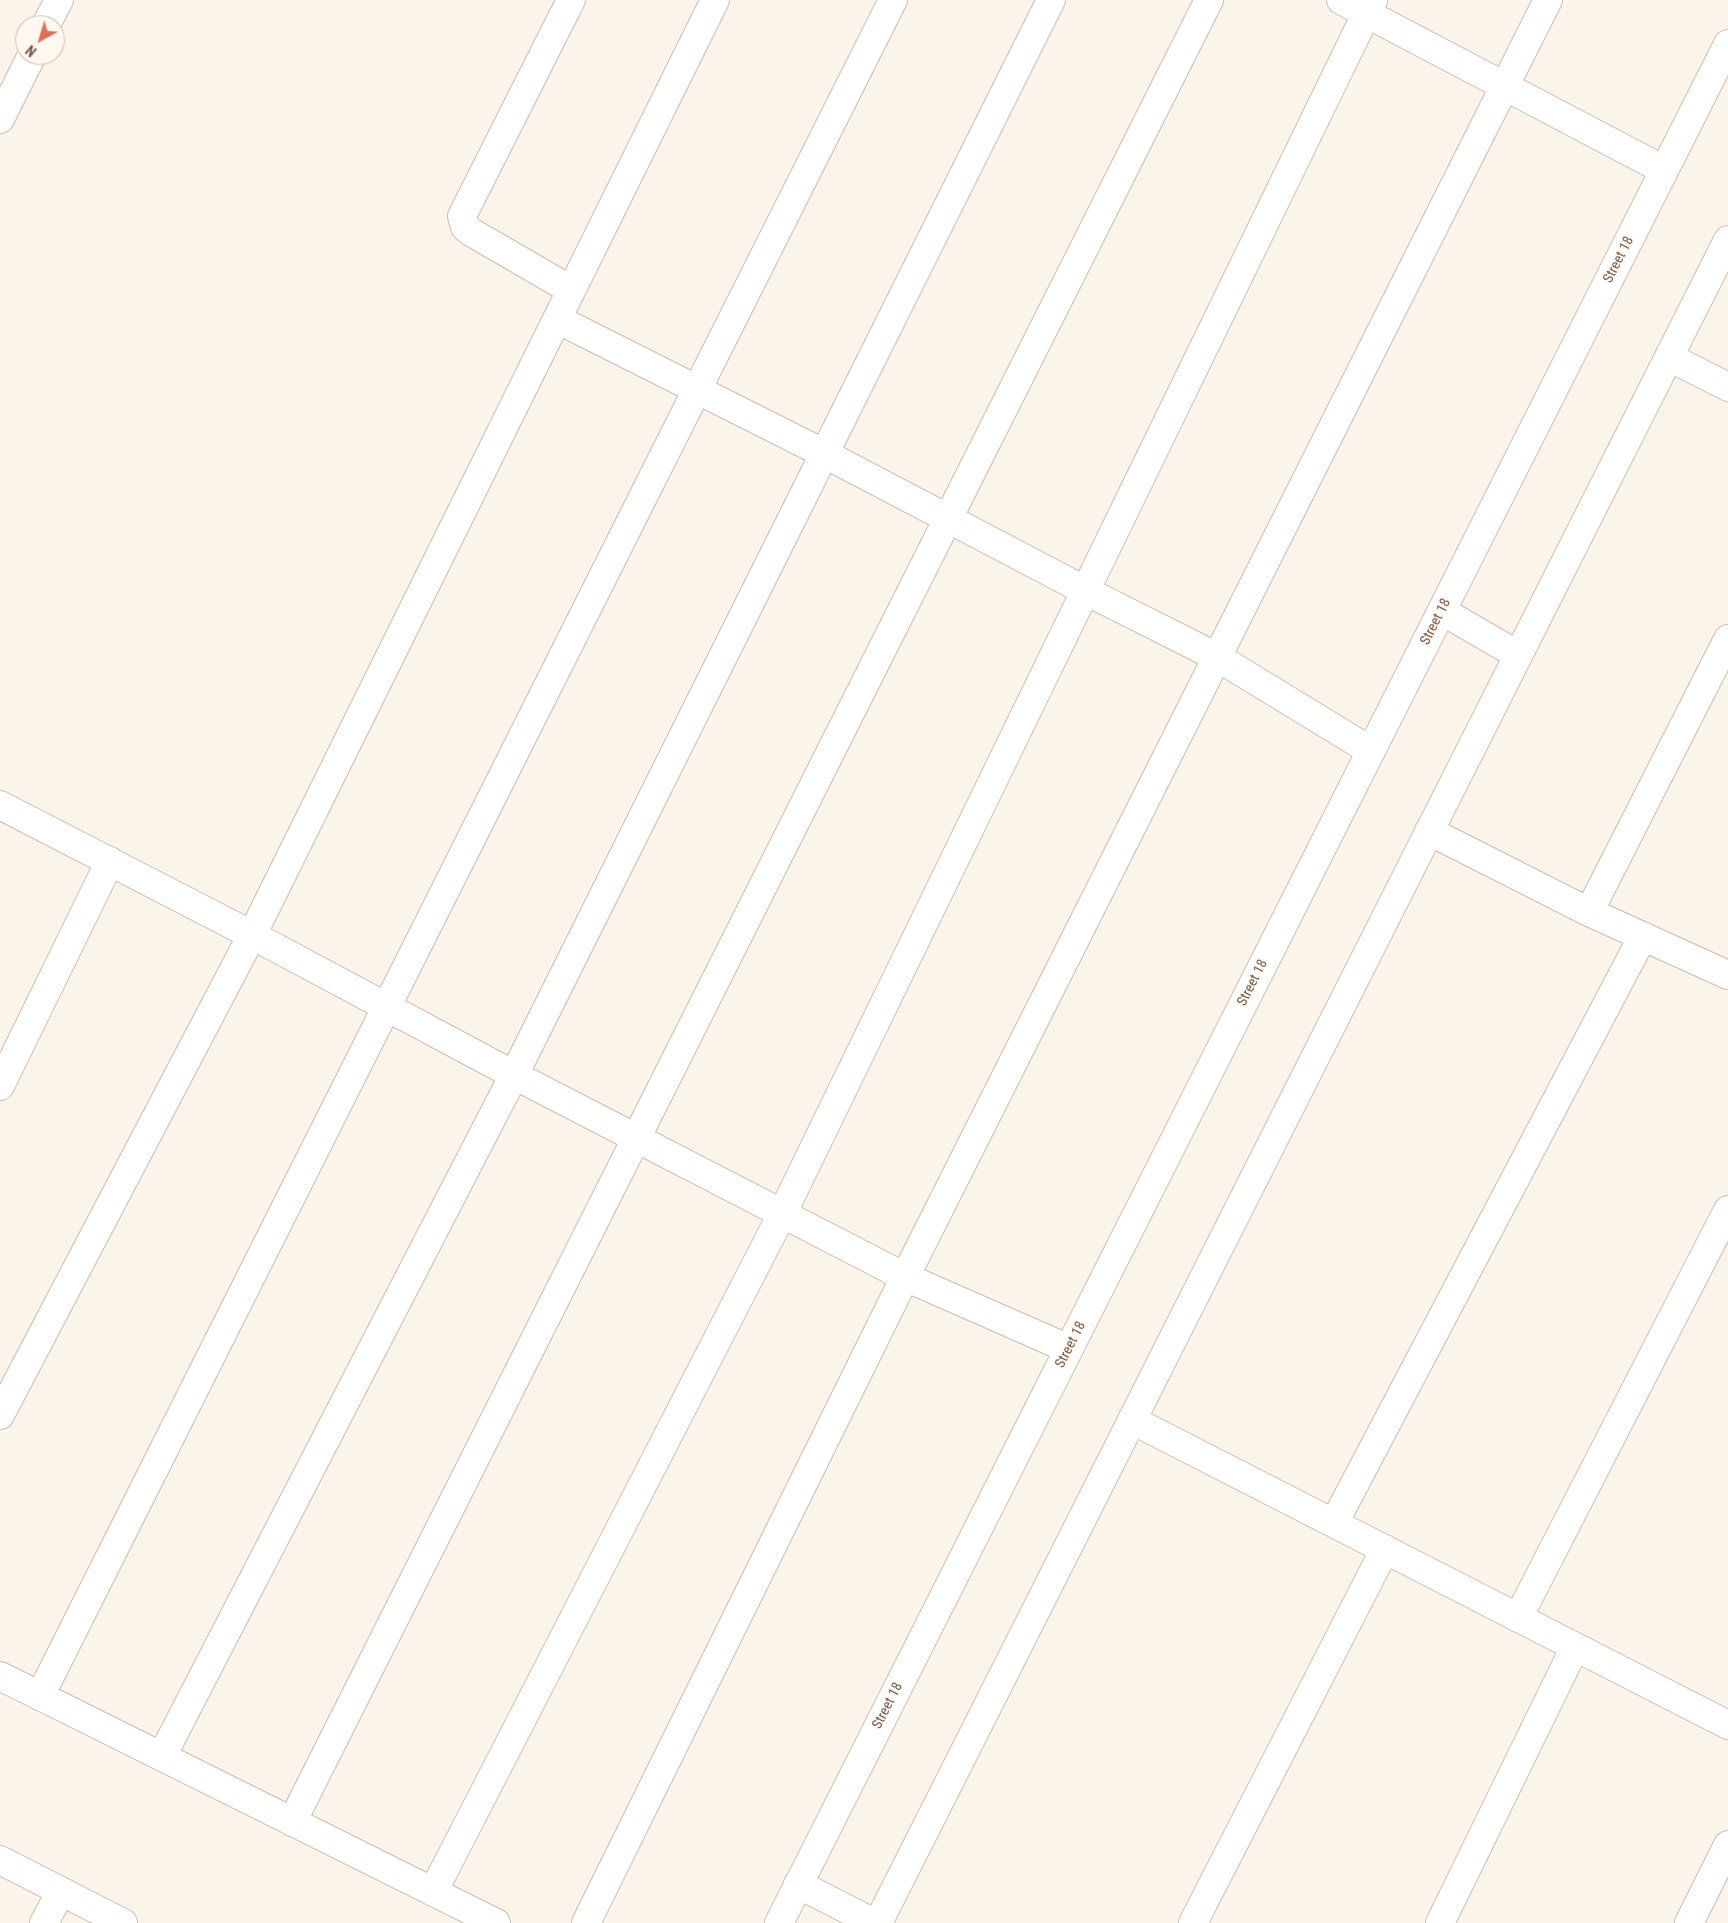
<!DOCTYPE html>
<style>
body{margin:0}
#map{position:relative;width:1728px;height:1923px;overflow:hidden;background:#fbf4eb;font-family:"Roboto Condensed",sans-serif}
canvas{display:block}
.north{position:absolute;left:15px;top:15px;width:50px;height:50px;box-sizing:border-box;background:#fef8f1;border:1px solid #c7b9b0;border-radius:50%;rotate:219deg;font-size:14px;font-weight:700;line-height:20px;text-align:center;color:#755b4f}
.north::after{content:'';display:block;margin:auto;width:18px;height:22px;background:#dd7158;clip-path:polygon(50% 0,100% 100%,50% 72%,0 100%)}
</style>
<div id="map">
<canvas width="1728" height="1923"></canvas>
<div class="north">N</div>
</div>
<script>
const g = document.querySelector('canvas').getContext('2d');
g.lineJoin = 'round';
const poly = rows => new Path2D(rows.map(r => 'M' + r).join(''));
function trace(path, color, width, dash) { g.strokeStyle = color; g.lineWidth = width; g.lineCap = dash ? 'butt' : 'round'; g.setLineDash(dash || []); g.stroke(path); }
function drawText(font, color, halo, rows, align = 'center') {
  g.font = font + ' "Roboto Condensed",sans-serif'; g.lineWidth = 4; g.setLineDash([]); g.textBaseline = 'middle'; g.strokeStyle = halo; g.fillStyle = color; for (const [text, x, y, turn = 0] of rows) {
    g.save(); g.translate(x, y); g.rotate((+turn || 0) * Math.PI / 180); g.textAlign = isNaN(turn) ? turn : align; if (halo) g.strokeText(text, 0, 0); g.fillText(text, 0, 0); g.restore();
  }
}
const street = poly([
 [1341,0,1664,170],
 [46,25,59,0],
 [0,119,32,55],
 [571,290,471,232,465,227,462,216,571,0],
 [557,319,825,454,1086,591,1217,657,1371,751],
 [1669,357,1728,387],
 [0,805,252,935,514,1075,905,1277,1069,1349],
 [1429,831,1589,912,1728,975],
 [1589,912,1728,639],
 [0,1086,110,861],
 [0,1415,252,935,715,0],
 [1132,1420,1728,1725],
 [1334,1523,1643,936],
 [1518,1618,1728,1210],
 [0,1676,496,1923],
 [40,1696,893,0],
 [162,1756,514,1075,1051,0],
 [292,1822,1209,0],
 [0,1860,123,1923],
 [798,1884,874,1923],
 [433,1892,782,1214,1373,0],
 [44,1923,61,1891],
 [586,1923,905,1277,1548,0],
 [1193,1923,1385,1549],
 [1440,1923,1575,1647],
 [1689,1923,1728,1845]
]);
const secondary = poly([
 [1442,611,1518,655],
 [779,1923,1728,44],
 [878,1923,1728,240]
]);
trace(street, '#cdbcb1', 30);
trace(secondary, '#d2beb1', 30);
trace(street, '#fff', 28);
trace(secondary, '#fff', 28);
drawText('14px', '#755b4f', '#fef8f1', [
 ["Street 18",1619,260,-63],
 ["Street 18",1436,622,-63],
 ["Street 18",1253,983,-63],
 ["Street 18",1071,1345,-63],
 ["Street 18",888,1706,-63]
]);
</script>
